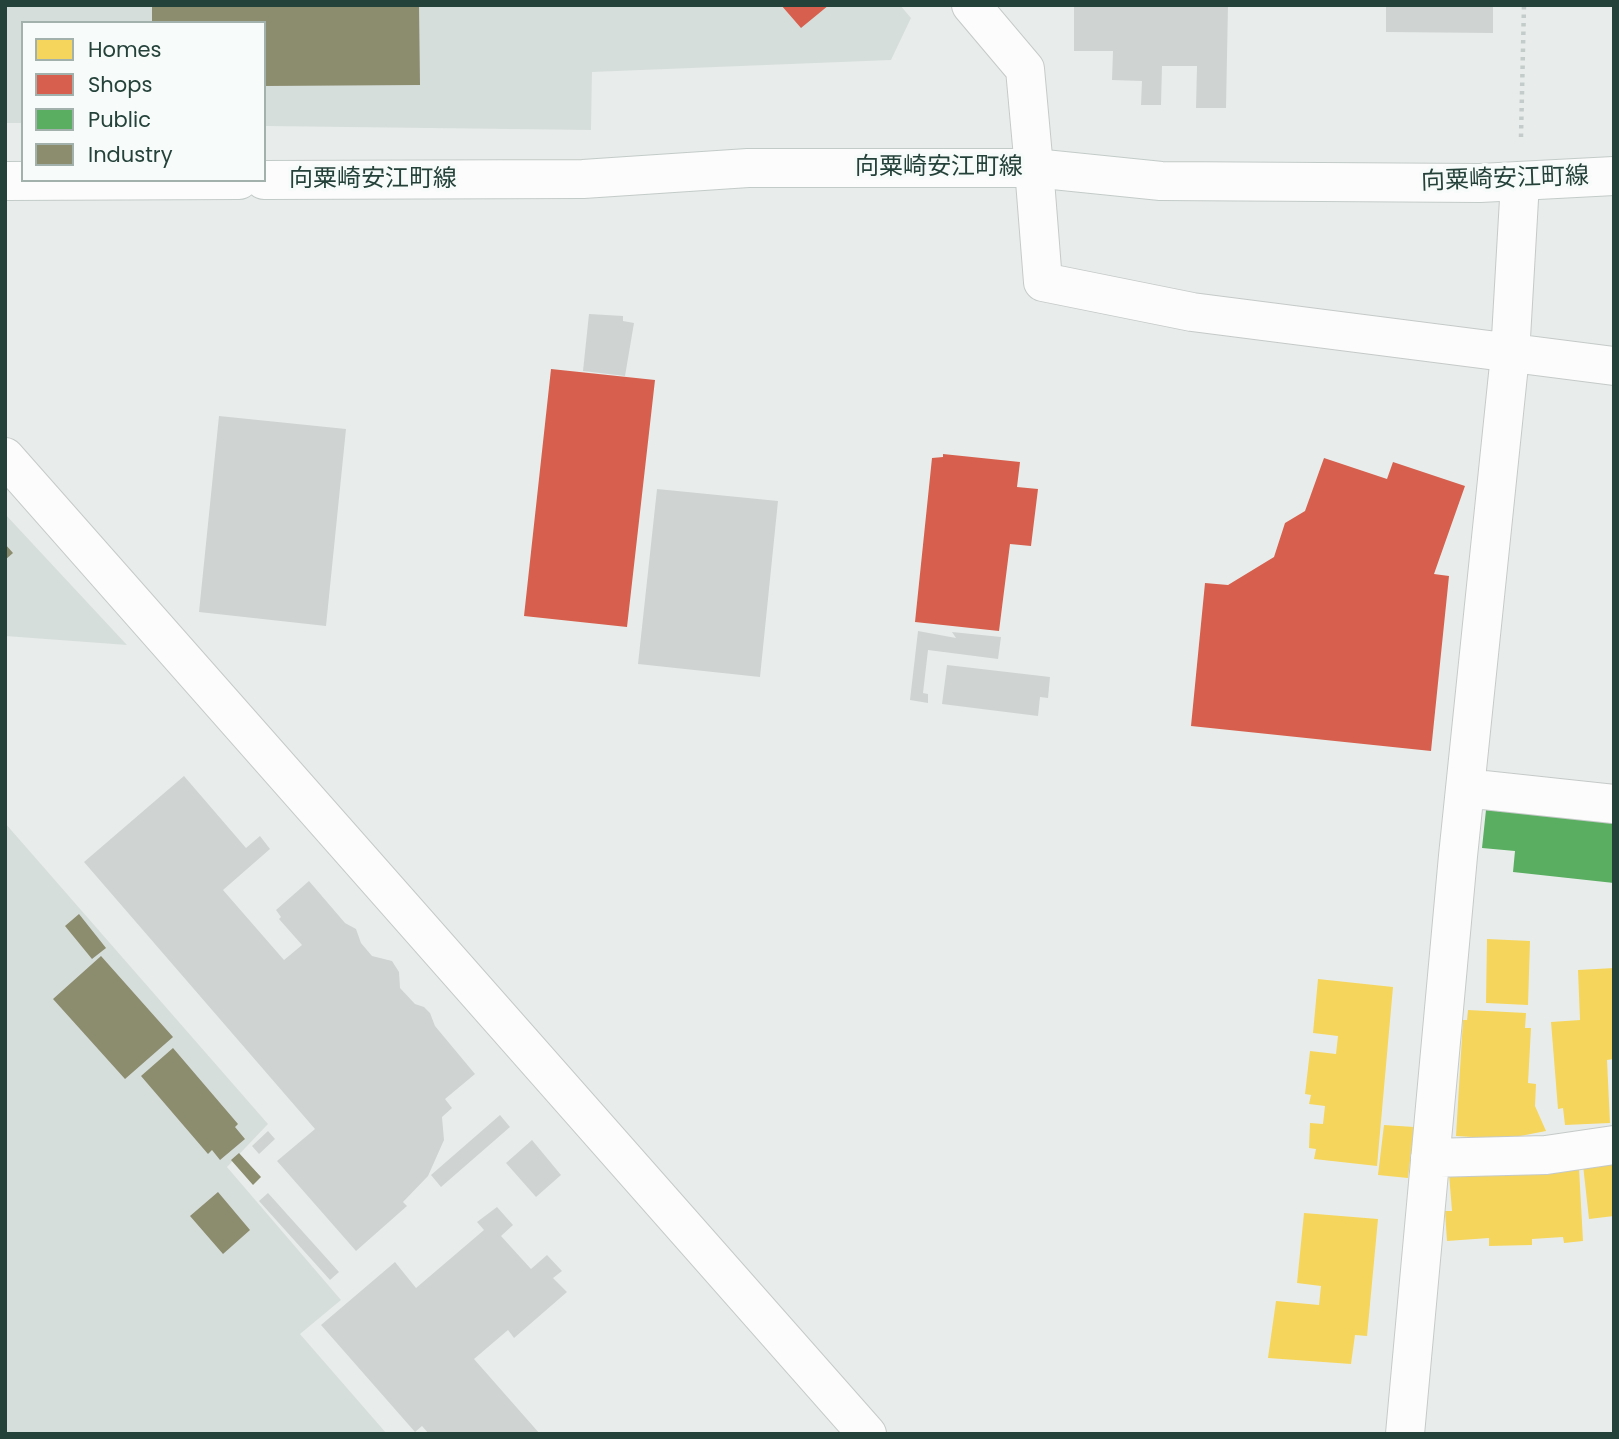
<!DOCTYPE html>
<meta charset="utf-8">
<style>
body{margin:0}
#map{position:relative;width:1619px;height:1439px;overflow:hidden;background:#e8edeb;font-family:Poppins,sans-serif}
canvas{display:block}
.frame{position:absolute;inset:0;border:7px solid #24423a;pointer-events:none}
.legend{position:absolute;left:21px;top:21px;width:245px;height:161px;box-sizing:border-box;background:#f7fbf9;border:2px solid #a3b1ad;margin:0;padding:9px 12px;list-style:none;font-size:21px;color:#24423a}
.legend li{display:flex;align-items:center;gap:14px;height:35px}
.legend b{width:35px;border:2px solid #a3b1ad}
</style>
<div id="map">
<canvas width="1619" height="1439"></canvas>
<div class="frame"></div>
<ul class="legend">
<li><b style="height:19px;background:#f6d55c"></b>Homes</li>
<li><b style="height:19px;background:#d6604d"></b>Shops</li>
<li><b style="height:19px;background:#5aae61"></b>Public</li>
<li><b style="height:19px;background:#8c8c6e"></b>Industry</li>
</ul>
</div>
<script>
const g = document.querySelector('canvas').getContext('2d');
g.lineJoin = 'round';
function fillPath(path, color) { g.fillStyle = color; g.fill(path, 'evenodd'); }
const poly = rows => new Path2D(rows.map(r => 'M' + r).join(''));
function trace(path, color, width, dash) { g.strokeStyle = color; g.lineWidth = width; g.lineCap = dash ? 'butt' : 'round'; g.setLineDash(dash || []); g.stroke(path); }
function drawText(font, color, halo, rows, align = 'center') {
  g.font = font + ' Poppins,"Noto Sans JP",sans-serif'; g.lineWidth = 7; g.setLineDash([]); g.textBaseline = 'middle'; g.strokeStyle = halo; g.fillStyle = color; for (const [text, x, y, turn = 0] of rows) {
    g.save(); g.translate(x, y); g.rotate((+turn || 0) * Math.PI / 180); g.textAlign = isNaN(turn) ? turn : align; if (halo) g.strokeText(text, 0, 0); g.fillText(text, 0, 0); g.restore();
  }
}
fillPath(poly([
 [5,5,900,5,911,18,891,60,592,72,591,130,264,126,264,23,23,23,23,123,5,123],
 [5,514,127,645,5,636],
 [5,823,268,1124,227,1167,341,1300,300,1334,387,1434,5,1434]
]), '#d6dedb');
fillPath(poly([
 [1487,939,1530,941,1528,1005,1486,1003],
 [1614,968,1614,1059,1607,1060,1610,1123,1565,1125,1563,1108,1558,1109,1551,1022,1580,1020,1578,970],
 [1318,979,1393,987,1377,1166,1314,1159,1316,1149,1309,1148,1310,1123,1323,1124,1325,1106,1309,1104,1311,1095,1305,1094,1310,1051,1336,1054,1338,1036,1313,1033],
 [1468,1010,1526,1013,1525,1028,1531,1028,1528,1083,1536,1084,1535,1106,1546,1131,1505,1139,1456,1136,1463,1020,1467,1020],
 [1384,1125,1414,1127,1408,1178,1378,1175],
 [1614,1161,1614,1216,1589,1219,1583,1165],
 [1579,1168,1583,1241,1564,1243,1563,1237,1532,1239,1532,1245,1489,1246,1489,1238,1447,1241,1445,1211,1452,1211,1449,1174],
 [1304,1213,1378,1219,1367,1336,1355,1335,1351,1364,1268,1358,1276,1301,1319,1305,1321,1286,1297,1283]
]), '#f6d55c');
fillPath(poly([
 [781,5,829,5,801,28],
 [551,369,655,380,627,627,524,616],
 [943,454,1020,462,1017,487,1038,489,1031,546,1010,544,999,631,915,622,932,458,943,457],
 [1324,458,1387,479,1393,462,1465,486,1434,574,1449,576,1431,751,1191,726,1205,583,1228,585,1274,557,1285,523,1305,511]
]), '#d6604d');
fillPath(poly([
 [1486,810,1614,822,1614,883,1513,872,1515,851,1482,848]
]), '#5aae61');
fillPath(poly([
 [152,5,419,5,420,85,264,86,264,23,152,23],
 [5,544,13,553,5,560],
 [79,914,106,948,92,959,65,926],
 [101,956,173,1037,125,1079,53,999],
 [173,1048,238,1124,235,1127,245,1139,220,1160,212,1150,208,1154,141,1076],
 [239,1153,261,1177,253,1185,231,1160],
 [218,1192,250,1230,223,1254,190,1216]
]), '#8c8c6e');
fillPath(poly([
 [1074,5,1228,5,1226,108,1196,108,1197,66,1162,66,1161,105,1141,105,1142,81,1112,80,1113,51,1074,51],
 [1386,5,1493,5,1493,33,1386,32],
 [589,314,623,316,623,321,634,323,625,376,583,371],
 [219,416,346,429,326,626,199,612],
 [657,489,778,501,760,677,638,664],
 [918,631,956,638,952,632,1001,637,998,659,928,650,923,693,928,694,928,703,910,700],
 [947,665,1050,677,1048,698,1040,697,1038,716,942,704],
 [184,776,246,848,260,836,270,849,223,890,284,960,302,945,279,919,281,917,276,910,309,881,345,923,356,929,361,943,372,956,392,961,399,972,400,988,415,1004,424,1007,430,1013,435,1026,475,1074,445,1099,452,1108,442,1117,444,1140,428,1176,403,1202,407,1206,356,1251,277,1161,315,1129,84,862],
 [500,1115,510,1127,441,1187,431,1175],
 [268,1131,275,1139,259,1154,252,1146],
 [532,1140,561,1175,536,1197,506,1163],
 [268,1193,339,1272,330,1280,259,1201],
 [497,1207,513,1225,501,1236,531,1269,547,1255,562,1271,553,1278,567,1292,514,1338,508,1330,474,1359,540,1434,429,1434,422,1426,415,1432,321,1325,395,1262,416,1288,484,1230,477,1222]
]), '#cfd4d2');
const minor = poly([
 [1034,168,1043,282,1192,312,1614,366],
 [5,457,867,1434],
 [1465,788,1614,804],
 [1430,1158,1546,1155,1614,1145],
 [1405,1434,1458,856,1510,355,1520,182]
]);
const tertiary = poly([
 [971,5,1025,69,1034,168]
]);
const secondary = poly([
 [264,180,583,179,748,168,1034,168,1161,181,1480,183,1614,176],
 [5,181,239,180]
]);
trace(minor, '#c5cac8', 40);
trace(tertiary, '#c5cac8', 40);
trace(secondary, '#c3cbc8', 40);
trace(poly([
 [1521,137,1524,5]
]), '#c3ccca', 4.5, [3.5, 5]);
trace(minor, '#fcfcfc', 38);
trace(tertiary, '#fcfcfc', 38);
trace(secondary, '#fcfcfc', 38);
drawText('24px', '#24423a', '#f7fbf9', [
 ["向粟崎安江町線",939,168],
 ["向粟崎安江町線",373,180],
 ["向粟崎安江町線",1505,180,-2]
]);
</script>
